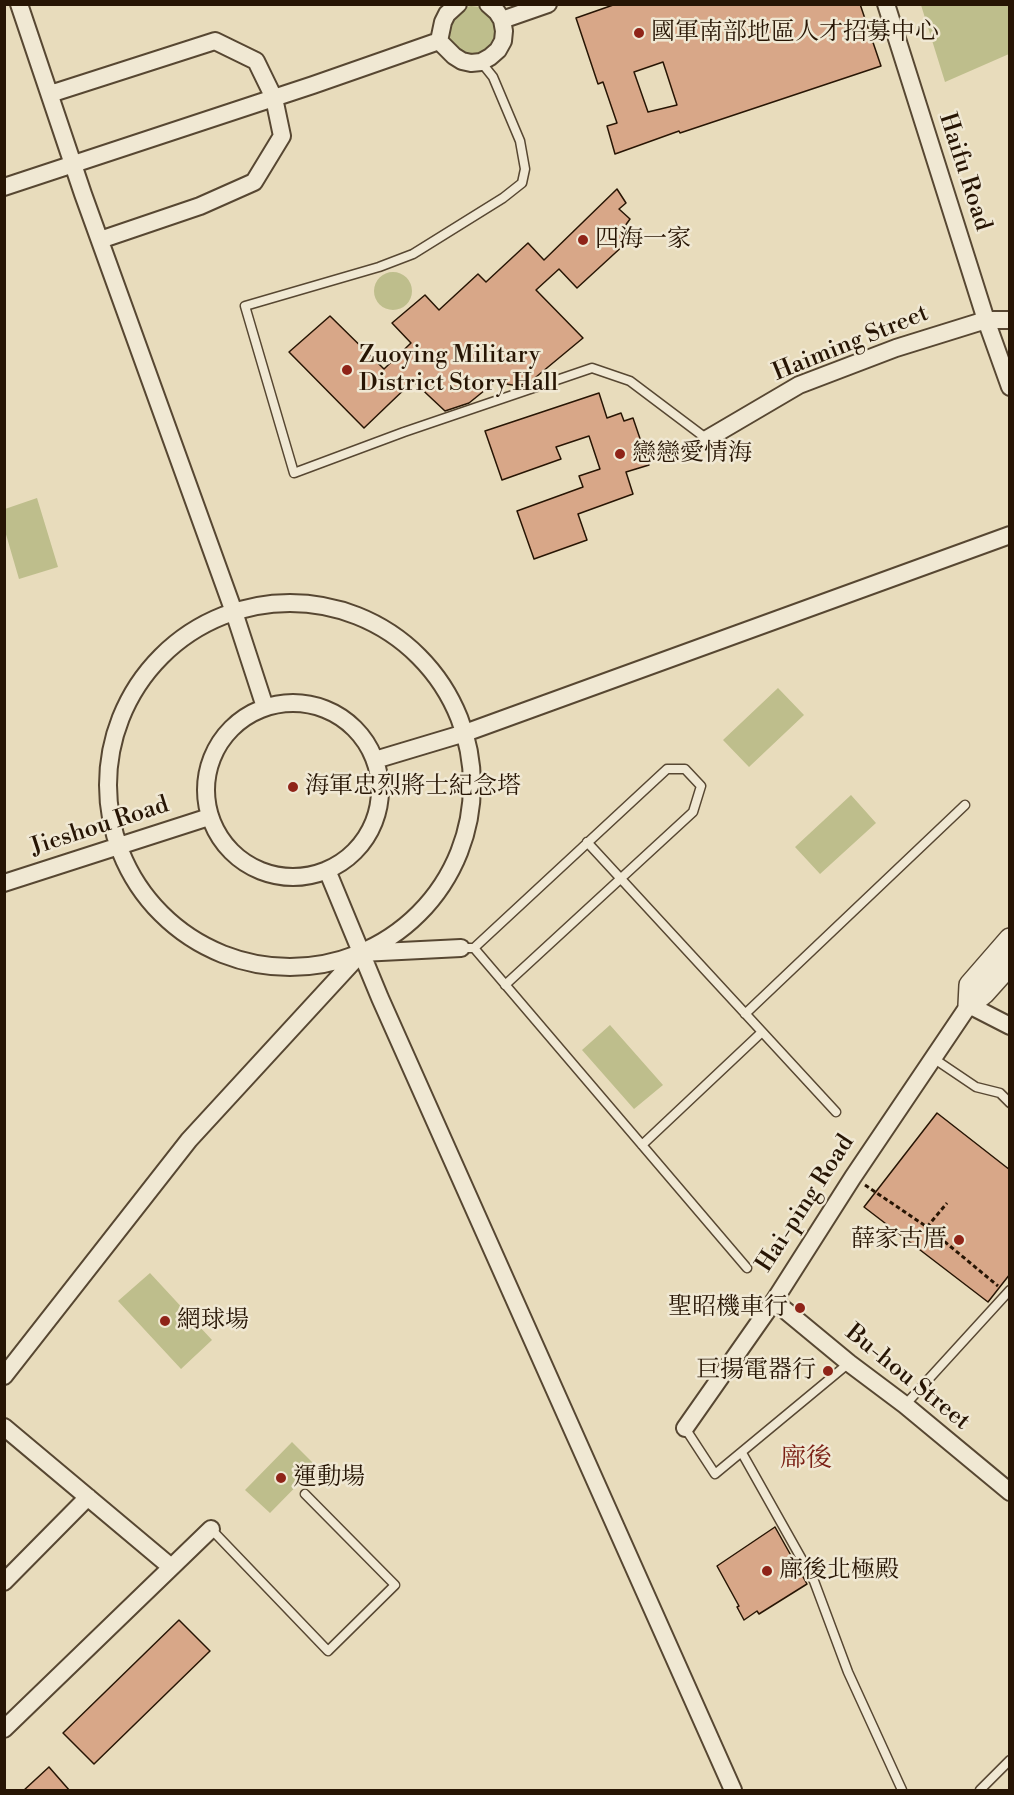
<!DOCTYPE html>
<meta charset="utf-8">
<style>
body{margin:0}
#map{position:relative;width:1014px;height:1795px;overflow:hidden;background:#e8dcbc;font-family:"Libre Bodoni",serif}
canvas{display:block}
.frame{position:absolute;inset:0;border:6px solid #271504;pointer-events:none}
</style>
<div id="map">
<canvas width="1014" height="1795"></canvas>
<div class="frame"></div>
</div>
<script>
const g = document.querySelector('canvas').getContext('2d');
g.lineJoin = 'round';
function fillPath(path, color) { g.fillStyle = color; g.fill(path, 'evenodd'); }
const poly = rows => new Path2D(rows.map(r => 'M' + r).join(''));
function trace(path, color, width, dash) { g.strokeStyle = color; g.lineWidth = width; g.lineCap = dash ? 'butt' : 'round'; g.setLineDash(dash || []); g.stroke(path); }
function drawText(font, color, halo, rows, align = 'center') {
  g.font = font + ' "Libre Bodoni","Noto Serif TC",serif'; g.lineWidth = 5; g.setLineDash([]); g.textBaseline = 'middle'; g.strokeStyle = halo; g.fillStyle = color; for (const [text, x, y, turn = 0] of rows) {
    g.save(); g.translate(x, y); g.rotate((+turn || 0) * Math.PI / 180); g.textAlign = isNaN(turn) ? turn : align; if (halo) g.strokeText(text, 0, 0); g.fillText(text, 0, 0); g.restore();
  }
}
fillPath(poly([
 [921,5,1009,5,1009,54,945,82],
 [471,6,480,7,488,11,494,17,499,34,492,50,469,59,448,44,446,27,462,8],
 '374 291a19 19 0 1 1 38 0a19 19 0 1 1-38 0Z',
 [37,498,58,567,19,579,5,531,5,509],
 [778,688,804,715,749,767,723,740],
 [851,795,876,823,820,874,795,847],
 [610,1025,663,1085,634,1109,582,1050],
 [150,1273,212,1340,181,1369,118,1301],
 [292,1442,316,1466,270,1513,245,1490]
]), '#bebe8c');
const building = poly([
 [616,4,860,4,881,66,680,133,679,131,615,154,607,126,617,123,603,82,598,84,576,18,616,4],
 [663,62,677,105,648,112,634,72,663,62],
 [617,189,626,203,619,209,630,219,625,226,638,232,577,288,559,269,536,290,583,338,530,382,518,386,495,382,469,403,445,411,413,381,364,428,289,352,330,316,384,369,411,343,392,323,425,295,439,310,478,274,486,282,528,243,544,260,617,189],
 [599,393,607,418,621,413,624,421,633,418,649,465,626,472,633,494,578,514,587,540,534,559,517,511,583,487,579,476,600,469,589,436,556,447,561,459,502,480,485,431,599,393],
 [937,1113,1010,1170,1010,1274,988,1302,864,1207,937,1113],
 [775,1527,807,1584,759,1614,757,1611,744,1620,737,1607,739,1606,717,1566,775,1527],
 [179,1620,210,1651,94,1764,63,1733,179,1620],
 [49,1767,70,1791,23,1791,49,1767]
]);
fillPath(building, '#d8a788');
trace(building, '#271504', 1.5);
const service = poly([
 [481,62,493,77,520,141,525,169,522,183,503,198,413,254,379,267,245,306,294,473,404,432,592,368,630,381,707,439],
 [587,842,836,1112],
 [461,948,474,948,667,769,685,769,701,786,693,812,505,985],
 [474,948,747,1268],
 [745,1014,965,805],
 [933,1058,976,1087,1000,1093,1010,1103],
 [642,1145,762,1032],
 [905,1405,1010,1290],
 [685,1428,715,1474,849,1363],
 [742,1453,814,1581,848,1672,902,1790],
 [211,1529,328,1651,395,1585,305,1494],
 [980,1790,1010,1760]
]);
const minor = poly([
 [19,4,83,194,234,612,265,707],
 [458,4,447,14,443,22,439,41,454,56,462,61,471,63,481,62,490,57,498,50,503,41,504,31,502,20,497,12,488,4],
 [886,4,986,320,1010,387],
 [502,20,548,4],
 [50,94,215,41,256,61,274,98,282,136,254,182,200,206,100,240],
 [4,187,313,85,439,41],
 [707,439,799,385,896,348,986,320,1010,320],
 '108 785a182 182 0 1 1 364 0a182 182 0 1 1-364 0Z',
 '206 790a87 87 0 1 1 174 0a87 87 0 1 1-174 0Z',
 [375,760,465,733,1010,535],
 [327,870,380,998,733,1790],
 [4,883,209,817],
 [774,1301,849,1363,905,1405,1010,1492],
 [4,1376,189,1140,361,953,461,948],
 [4,1427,171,1567],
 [685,1428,774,1301,853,1177,969,1005,1010,1026],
 [4,1582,88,1497],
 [4,1729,211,1529]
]);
const tertiary = poly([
 [969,1005,970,985,1010,939],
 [969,1005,984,993,1010,964]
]);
trace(service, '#574732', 11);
trace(minor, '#574732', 20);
trace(tertiary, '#574732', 24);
trace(poly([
 [865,1185,927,1227,998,1286],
 [927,1227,947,1203]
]), '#271504', 3, [4.5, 3]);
trace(service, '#f0e8d3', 8);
trace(minor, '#f0e8d3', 16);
trace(tertiary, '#f0e8d3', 21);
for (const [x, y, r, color] of [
 [639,33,6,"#8f2418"],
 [583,240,6,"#8f2418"],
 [347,370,6,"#8f2418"],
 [620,454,6,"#8f2418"],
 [293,787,6,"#8f2418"],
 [959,1240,6,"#8f2418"],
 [800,1308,6,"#8f2418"],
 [165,1321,6,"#8f2418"],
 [828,1371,6,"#8f2418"],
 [281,1478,6,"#8f2418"],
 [767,1571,6,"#8f2418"]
]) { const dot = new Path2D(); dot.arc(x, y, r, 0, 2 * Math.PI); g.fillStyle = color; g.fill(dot); trace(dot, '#f0e8d3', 2); }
drawText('24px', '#271504', '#f0e8d3', [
 ["國軍南部地區人才招募中心",651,33],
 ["四海一家",595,240],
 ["Zuoying Military",359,356],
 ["District Story Hall",359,384],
 ["戀戀愛情海",632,454],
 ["海軍忠烈將士紀念塔",305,787],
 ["薛家古厝",947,1240,"right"],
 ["聖昭機車行",788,1308,"right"],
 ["網球場",177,1321],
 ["巨揚電器行",816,1371,"right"],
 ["運動場",293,1478],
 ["廍後北極殿",779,1571]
], 'left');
drawText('24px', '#271504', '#f0e8d3', [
 ["Haifu Road",964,172,72],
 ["Haiming Street",851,344,-22],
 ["Jieshou Road",100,827,-18],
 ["Hai-ping Road",806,1204,-57],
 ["Bu-hou Street",907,1378,39]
]);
drawText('26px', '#7a1f14', '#f0e8d3', [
 ["廍後",806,1460]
]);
</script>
